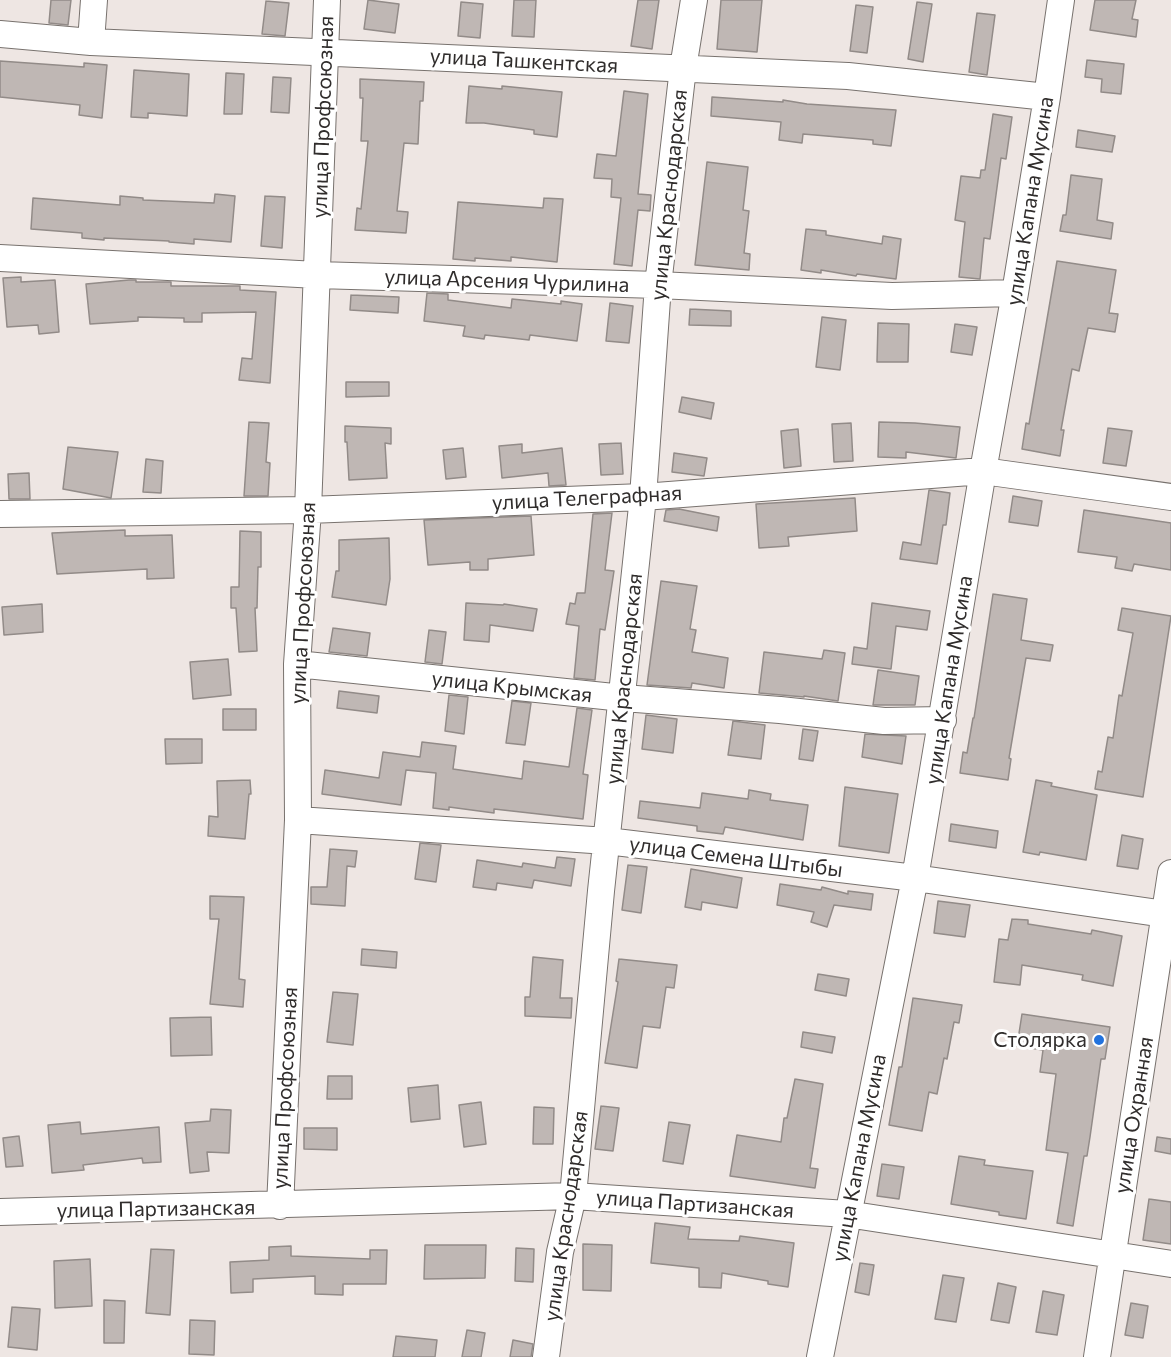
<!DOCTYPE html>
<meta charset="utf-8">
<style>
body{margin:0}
canvas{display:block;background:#eee6e3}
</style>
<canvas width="1171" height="1357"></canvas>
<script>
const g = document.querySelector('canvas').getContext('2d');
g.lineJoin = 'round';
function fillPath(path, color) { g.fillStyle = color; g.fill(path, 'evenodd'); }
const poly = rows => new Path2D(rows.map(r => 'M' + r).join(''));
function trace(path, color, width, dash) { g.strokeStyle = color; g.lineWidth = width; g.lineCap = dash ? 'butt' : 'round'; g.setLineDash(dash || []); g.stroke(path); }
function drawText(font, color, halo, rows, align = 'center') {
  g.font = font + ' Commissioner,sans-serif'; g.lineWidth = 6; g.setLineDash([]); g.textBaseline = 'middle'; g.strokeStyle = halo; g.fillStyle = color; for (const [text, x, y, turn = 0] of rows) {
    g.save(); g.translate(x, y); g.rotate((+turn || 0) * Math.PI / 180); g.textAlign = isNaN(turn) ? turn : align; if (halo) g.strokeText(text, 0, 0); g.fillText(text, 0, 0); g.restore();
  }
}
const building = poly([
 [51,0,71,0,68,25,49,23,51,0],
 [368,0,399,4,395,33,364,29,368,0],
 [514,0,536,0,534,37,512,36,514,0],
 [638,0,659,0,652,49,631,46,638,0],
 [721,0,762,0,757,52,717,49,721,0],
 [1095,0,1136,0,1132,19,1138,20,1136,37,1090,30,1095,0],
 [266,1,289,3,285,36,262,34,266,1],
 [461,2,483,4,480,38,458,36,461,2],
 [917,2,932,4,923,62,908,59,917,2],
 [856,5,873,7,867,53,850,51,856,5],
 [977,13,995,15,987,75,969,72,977,13],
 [1087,60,1124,64,1121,94,1101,92,1102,79,1085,77,1087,60],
 [0,61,84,67,84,63,107,65,102,118,79,115,80,105,0,97,0,61],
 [134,70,189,74,187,116,148,113,148,118,131,117,134,70],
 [226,73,244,74,242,114,224,114,226,73],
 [273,77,291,78,289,113,271,112,273,77],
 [360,79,424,82,423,101,420,101,418,144,404,143,397,211,408,212,406,233,355,230,357,208,361,209,368,141,361,141,363,98,360,98,360,79],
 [469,86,502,89,502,86,562,92,557,137,534,134,534,130,484,123,466,123,469,86],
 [624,91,648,94,638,194,651,195,650,211,638,210,632,266,614,264,621,198,611,197,612,179,594,178,597,154,616,156,624,91],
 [712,97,783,102,783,100,807,104,896,110,891,146,873,144,873,140,803,134,802,143,779,140,781,122,711,116,712,97],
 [993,114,1012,117,1006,159,1001,158,990,239,984,238,980,279,959,277,965,222,955,220,961,176,980,178,981,170,985,170,993,114],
 [1078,130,1115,136,1112,152,1076,147,1078,130],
 [707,162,748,167,743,210,749,211,744,253,750,254,749,270,695,265,707,162],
 [1071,175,1102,179,1097,220,1113,223,1111,239,1060,231,1063,215,1066,215,1071,175],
 [215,194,235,196,231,242,194,239,194,244,169,242,169,241,104,238,104,240,82,238,82,233,31,229,33,198,120,205,120,196,143,198,143,200,214,203,215,194],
 [265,196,285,197,282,248,261,246,265,196],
 [544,198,563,199,557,262,511,257,511,261,475,258,475,261,453,259,458,202,543,208,544,198],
 [806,229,826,231,826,235,882,244,883,236,901,239,896,279,857,274,856,276,821,270,821,273,801,270,806,229],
 [1057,261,1116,270,1109,313,1118,314,1115,332,1088,328,1079,371,1072,369,1061,430,1064,430,1060,456,1022,449,1026,423,1029,424,1057,261],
 [21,277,21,282,55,280,59,332,39,334,38,325,7,327,3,278,21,277],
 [129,280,136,280,136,282,171,282,171,286,240,286,240,290,276,292,270,383,239,380,242,358,252,359,256,312,202,313,202,322,184,322,184,318,138,317,138,321,90,324,86,284,129,280],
 [427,293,448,294,448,300,511,308,512,299,561,304,561,301,582,304,577,341,530,335,529,340,485,335,484,339,463,336,465,326,424,321,427,293],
 [351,295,399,297,398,313,350,310,351,295],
 [610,303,633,306,629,343,606,341,610,303],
 [690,309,731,311,731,326,689,325,690,309],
 [822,317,846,320,840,370,816,367,822,317],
 [878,323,909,324,908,362,877,362,878,323],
 [955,324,977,327,972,355,951,352,955,324],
 [346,382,389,382,389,396,346,397,346,382],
 [682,397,714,403,711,419,679,412,682,397],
 [249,422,269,423,266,462,270,463,268,496,244,496,249,422],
 [879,422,915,423,960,427,956,458,906,452,906,458,878,457,879,422],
 [851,423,853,461,834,462,832,424,851,423],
 [345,426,391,428,391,444,385,443,387,478,349,480,347,442,345,442,345,426],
 [1108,428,1132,431,1126,466,1103,463,1108,428],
 [798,429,801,466,784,468,781,431,798,429],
 [621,443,623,474,601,475,599,444,621,443],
 [522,444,522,453,562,448,566,485,549,486,548,473,502,478,499,446,522,444],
 [68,447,118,452,111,498,63,489,68,447],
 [463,448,466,477,446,479,443,450,463,448],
 [674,453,707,458,704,476,672,472,674,453],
 [146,459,163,461,161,493,143,492,146,459],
 [29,473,30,499,9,499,8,474,29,473],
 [929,490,950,493,946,525,943,525,937,564,900,559,903,542,921,545,929,490],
 [1013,496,1042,501,1038,526,1009,522,1013,496],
 [855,498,857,531,788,537,789,546,759,548,756,504,855,498],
 [679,509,719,517,717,531,664,521,666,510,679,509],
 [1084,510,1171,523,1171,570,1134,564,1132,571,1115,568,1117,557,1078,552,1084,510],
 [612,513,605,570,614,571,605,630,600,629,595,680,574,678,579,626,566,624,570,603,575,604,577,593,585,593,593,514,612,513],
 [531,516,534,555,488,559,488,570,470,570,470,562,428,565,424,520,531,516],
 [125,530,125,536,172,535,174,578,147,579,147,569,57,574,52,533,125,530],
 [240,531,261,532,261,567,258,567,257,608,255,608,257,651,239,652,236,608,231,608,231,587,239,587,240,531],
 [389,538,390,579,386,605,332,597,336,571,339,571,339,540,389,538],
 [661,581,697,586,690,629,696,630,692,652,728,658,724,688,692,683,691,688,647,685,661,581],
 [993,594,1027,599,1021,640,1053,645,1050,661,1026,658,1009,758,1011,759,1008,780,960,773,963,752,967,753,973,718,974,718,993,594],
 [466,603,503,605,504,604,537,609,533,631,490,625,489,642,464,640,466,603],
 [872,603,930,611,927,630,896,626,891,669,852,664,854,647,867,649,872,603],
 [42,604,43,632,4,635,2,607,42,604],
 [1122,608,1171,616,1143,797,1095,789,1098,771,1102,772,1108,737,1113,738,1119,695,1122,696,1133,633,1118,630,1122,608],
 [333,628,370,633,367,656,329,652,333,628],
 [429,630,446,632,442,664,425,662,429,630],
 [824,650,845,653,838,701,804,696,804,697,759,693,764,652,822,659,824,650],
 [228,659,231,695,193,699,190,662,228,659],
 [878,670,919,676,915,705,873,705,878,670],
 [339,691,379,696,377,713,337,708,339,691],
 [449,695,468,697,464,734,445,731,449,695],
 [512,701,531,703,525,745,506,743,512,701],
 [577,708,592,710,583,774,588,775,583,819,494,809,494,813,449,807,449,810,433,808,436,773,406,770,401,805,322,794,325,770,379,778,383,752,420,757,422,742,456,746,453,769,522,779,524,761,569,767,577,708],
 [223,709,256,709,256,730,223,730,223,709],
 [646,715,677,719,673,753,642,749,646,715],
 [733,721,765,725,761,759,728,755,733,721],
 [803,729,818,731,813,761,799,759,803,729],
 [865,734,906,736,902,764,862,757,865,734],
 [165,739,202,739,202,763,166,764,165,739],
 [250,780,251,794,249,794,245,839,208,836,209,816,218,817,217,781,250,780],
 [1036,780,1052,783,1051,786,1097,795,1086,860,1040,852,1039,855,1023,852,1036,780],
 [845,787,898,794,889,853,839,846,845,787],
 [749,790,771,794,770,800,808,805,803,840,725,827,723,834,697,831,697,826,638,818,640,801,700,808,702,793,748,799,749,790],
 [951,824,998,831,996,848,949,841,951,824],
 [1122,835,1143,839,1138,869,1117,866,1122,835],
 [420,843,441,845,436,882,415,879,420,843],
 [330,849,357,851,355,867,347,866,345,906,311,904,311,887,327,887,330,849],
 [557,857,575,859,571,886,534,880,532,888,497,883,496,890,473,887,477,860,522,867,523,863,555,868,557,857],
 [628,865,647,867,641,913,622,910,628,865],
 [691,869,742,878,737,908,702,902,701,910,685,907,691,869],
 [780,884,821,890,822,887,848,894,848,891,873,894,871,910,834,905,827,927,811,922,814,912,777,905,780,884],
 [210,896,244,897,239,979,245,980,243,1007,210,1004,219,919,210,919,210,896],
 [938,901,970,905,965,937,934,933,938,901],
 [1012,919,1028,920,1028,924,1091,934,1092,930,1122,936,1113,986,1082,980,1083,975,1022,965,1020,985,994,982,999,939,1008,940,1012,919],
 [362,949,397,952,396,968,361,965,362,949],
 [533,957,563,960,560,998,572,998,571,1018,525,1016,525,997,530,997,533,957],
 [619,959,677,965,674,988,666,987,660,1028,643,1026,637,1068,605,1063,618,982,616,981,619,959],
 [818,974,849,979,846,996,815,990,818,974],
 [333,992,358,994,353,1045,327,1042,333,992],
 [913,998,962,1005,959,1023,954,1022,947,1059,944,1058,937,1094,929,1092,922,1131,889,1125,899,1067,902,1067,913,998],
 [1022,1014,1110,1027,1105,1059,1101,1059,1090,1137,1087,1156,1084,1156,1073,1226,1057,1223,1068,1153,1046,1150,1056,1074,1040,1072,1043,1050,1017,1046,1022,1014],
 [211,1017,212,1055,171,1056,170,1018,211,1017],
 [803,1032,835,1037,832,1053,801,1047,803,1032],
 [328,1076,352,1076,352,1099,327,1099,328,1076],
 [795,1079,823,1084,810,1168,818,1169,815,1188,730,1176,737,1135,781,1142,784,1118,787,1118,795,1079],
 [438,1085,440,1119,411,1122,408,1088,438,1085],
 [481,1102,486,1144,464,1147,459,1105,481,1102],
 [601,1106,619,1108,613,1151,595,1149,601,1106],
 [534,1107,554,1108,553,1144,533,1144,534,1107],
 [211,1109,231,1110,229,1153,207,1152,209,1171,190,1173,185,1123,210,1121,211,1109],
 [80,1122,81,1134,159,1127,161,1162,143,1163,142,1158,83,1165,84,1170,52,1173,48,1125,80,1122],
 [669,1122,690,1125,683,1164,663,1161,669,1122],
 [304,1128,337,1128,337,1150,304,1149,304,1128],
 [19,1136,23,1166,6,1167,3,1138,19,1136],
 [1157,1137,1171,1139,1171,1154,1155,1151,1157,1137],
 [959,1156,985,1160,984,1165,1033,1171,1026,1219,999,1215,999,1212,951,1204,959,1156],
 [882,1164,904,1167,899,1199,877,1196,882,1164],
 [1149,1199,1171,1202,1171,1244,1143,1240,1149,1199],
 [655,1223,690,1227,688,1239,739,1241,740,1236,794,1243,788,1287,768,1284,768,1281,722,1273,721,1288,699,1287,699,1268,651,1263,655,1223],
 [583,1244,612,1245,611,1291,583,1290,583,1244],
 [425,1245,486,1245,485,1278,424,1279,425,1245],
 [291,1246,291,1256,370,1259,370,1250,387,1250,386,1284,343,1284,343,1295,315,1294,315,1276,253,1279,253,1292,231,1293,230,1262,269,1260,269,1247,291,1246],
 [516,1248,534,1249,533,1282,515,1281,516,1248],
 [151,1249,174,1250,170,1315,146,1313,151,1249],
 [90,1259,92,1306,55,1308,54,1261,90,1259],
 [860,1263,874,1265,869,1295,855,1292,860,1263],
 [943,1275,964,1278,956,1322,935,1319,943,1275],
 [998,1283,1016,1287,1009,1323,991,1320,998,1283],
 [1043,1291,1064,1295,1057,1335,1036,1332,1043,1291],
 [104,1300,125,1301,124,1343,104,1343,104,1300],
 [1131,1303,1148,1306,1143,1338,1125,1335,1131,1303],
 [12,1307,40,1309,37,1350,8,1347,12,1307],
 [190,1320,215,1321,214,1355,189,1354,190,1320],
 [467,1330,485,1333,481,1357,462,1357,467,1330],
 [396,1336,437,1340,435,1357,393,1357,396,1336],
 [513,1340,533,1344,531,1357,510,1357,513,1340]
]);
fillPath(building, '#bfb7b4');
trace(building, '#928b88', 1.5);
const minor = poly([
 [0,34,91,42,848,76,1047,97],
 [91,42,94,0],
 [0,258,317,275,658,285,892,296,1015,293],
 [0,514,308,510,643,497,983,471,1171,497],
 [297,664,623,698,780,710,884,721,943,720],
 [298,820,607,841,915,878,1171,915],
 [280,1206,298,820,297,664,308,510,327,0],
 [0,1212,573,1196,847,1214,1171,1264],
 [546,1357,560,1252,573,1196,601,891,643,497,658,285,683,68,694,0],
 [820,1357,915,878,983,471,1015,293,1047,97,1061,0],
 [1097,1357,1171,873]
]);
trace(minor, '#78726e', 28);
trace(minor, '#fff', 26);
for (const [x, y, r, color] of [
 [1099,1040,6,"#2272dd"]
]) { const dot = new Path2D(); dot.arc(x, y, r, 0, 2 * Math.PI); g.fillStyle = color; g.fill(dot); trace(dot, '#fff', 2); }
drawText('21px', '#302d2c', '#fff', [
 ["улица Ташкентская",524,61,3],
 ["улица Профсоюзная",323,117,-88],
 ["улица Краснодарская",669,195,-84],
 ["улица Капана Мусина",1030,201,-81],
 ["улица Арсения Чурилина",507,281,2],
 ["улица Телеграфная",587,498,-3],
 ["улица Профсоюзная",303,603,-87],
 ["улица Краснодарская",624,679,-84],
 ["улица Капана Мусина",949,680,-81],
 ["улица Крымская",512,687,6],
 ["улица Семена Штыбы",736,857,7],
 ["улица Профсоюзная",285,1088,-87],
 ["улица Охранная",1134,1115,-81],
 ["улица Капана Мусина",859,1158,-79],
 ["улица Партизанская",695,1204,4],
 ["улица Партизанская",156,1209,-1],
 ["улица Краснодарская",566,1216,-82]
]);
drawText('21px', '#302d2c', '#fff', [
 ["Столярка",1087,1040]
], 'right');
</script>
